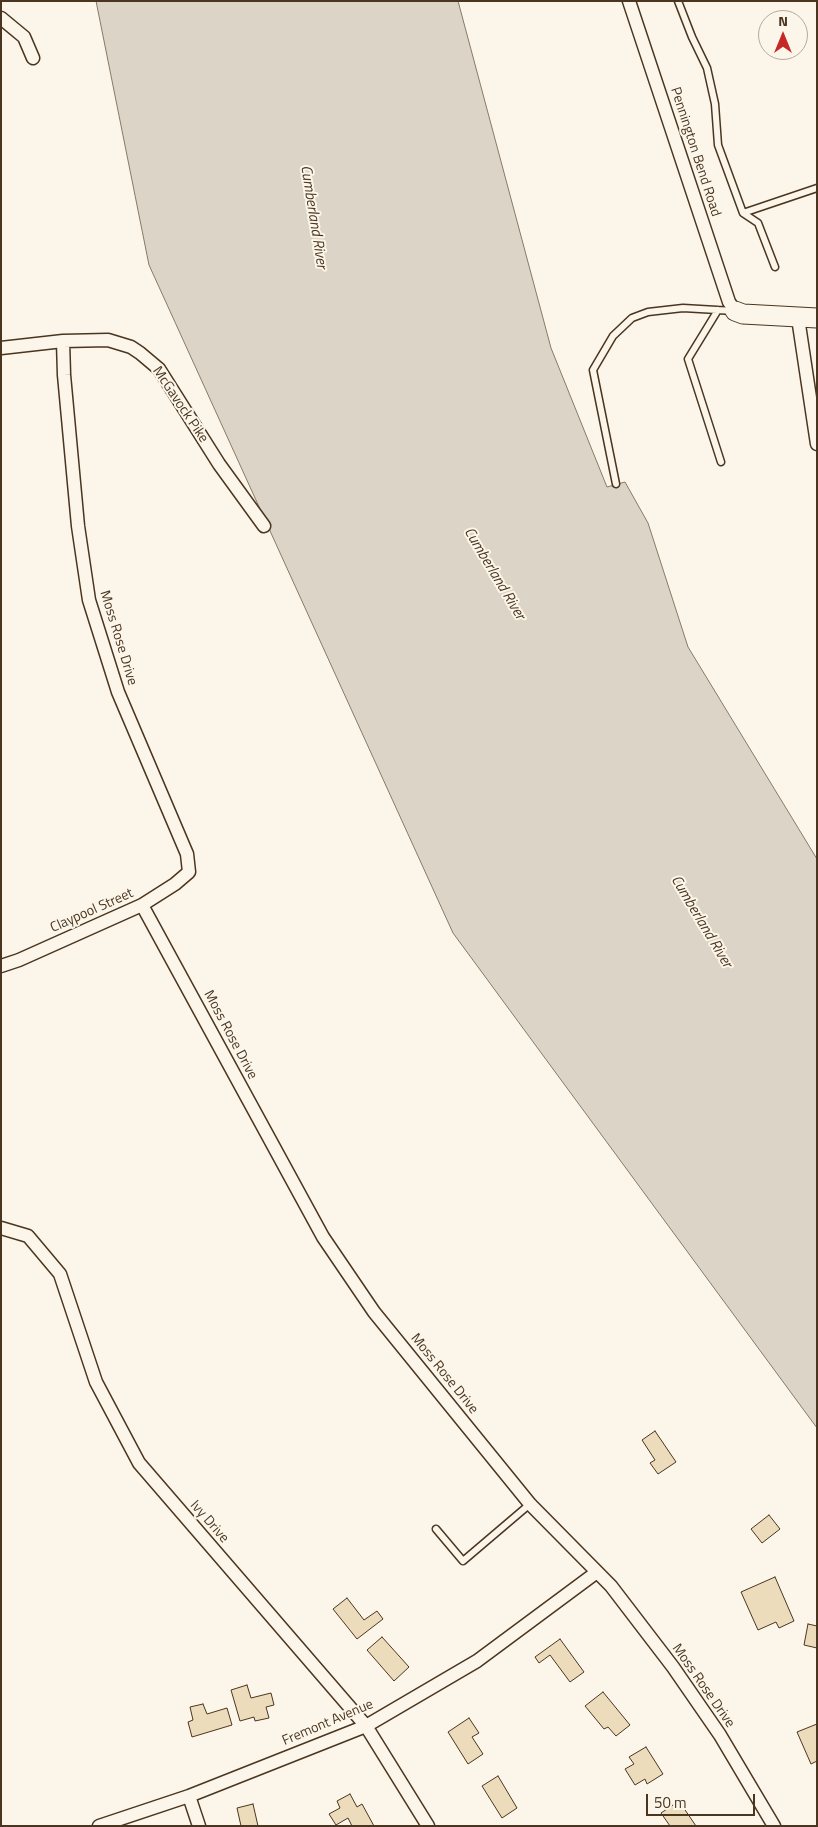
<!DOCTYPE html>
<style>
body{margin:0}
#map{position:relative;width:818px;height:1827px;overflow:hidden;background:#fbf6e9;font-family:"Titillium Web",sans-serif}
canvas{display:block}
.frame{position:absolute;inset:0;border:2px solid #4a3520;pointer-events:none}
.north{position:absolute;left:758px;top:10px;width:50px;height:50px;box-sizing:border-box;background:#fbf6e9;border:1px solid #b4a999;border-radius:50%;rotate:0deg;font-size:14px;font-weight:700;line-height:20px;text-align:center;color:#4a3520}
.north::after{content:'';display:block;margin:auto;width:18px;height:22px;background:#c62828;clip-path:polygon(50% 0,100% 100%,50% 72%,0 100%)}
.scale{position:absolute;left:646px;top:1794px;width:109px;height:22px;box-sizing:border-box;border:2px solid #4a3520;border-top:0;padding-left:6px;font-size:15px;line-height:18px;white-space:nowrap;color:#4a3520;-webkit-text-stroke:4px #fbf6e9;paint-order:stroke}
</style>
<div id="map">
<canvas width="818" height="1827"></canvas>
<div class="frame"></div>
<div class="north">N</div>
<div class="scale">50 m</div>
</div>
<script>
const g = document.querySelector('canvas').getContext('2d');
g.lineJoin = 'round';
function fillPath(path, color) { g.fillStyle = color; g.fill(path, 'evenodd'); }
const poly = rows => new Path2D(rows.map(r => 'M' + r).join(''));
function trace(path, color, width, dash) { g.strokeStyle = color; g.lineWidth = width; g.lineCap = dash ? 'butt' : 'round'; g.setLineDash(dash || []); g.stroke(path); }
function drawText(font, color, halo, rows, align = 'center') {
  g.font = font + ' "Titillium Web",sans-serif'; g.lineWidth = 4; g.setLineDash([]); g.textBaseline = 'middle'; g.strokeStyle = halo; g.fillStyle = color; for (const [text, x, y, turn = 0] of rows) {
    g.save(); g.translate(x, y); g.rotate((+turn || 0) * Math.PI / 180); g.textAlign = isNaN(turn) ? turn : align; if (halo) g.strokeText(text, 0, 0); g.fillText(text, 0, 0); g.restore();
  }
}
const water = poly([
 [96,1,458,1,551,348,607,487,625,482,648,523,688,647,817,859,817,1428,453,933,149,265,96,1]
]);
fillPath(water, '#dcd4c6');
trace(water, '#887966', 1);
const building = poly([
 [655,1431,676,1462,658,1474,650,1463,655,1460,642,1440,655,1431],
 [769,1515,780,1529,762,1543,751,1529,769,1515],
 [775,1577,794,1621,779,1628,776,1622,758,1630,741,1592,775,1577],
 [347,1598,364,1620,377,1611,383,1619,357,1639,333,1609,347,1598],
 [808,1624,817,1626,817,1648,804,1645,808,1624],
 [382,1637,409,1667,394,1681,367,1650,382,1637],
 [560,1639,584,1672,570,1682,550,1655,539,1663,535,1657,560,1639],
 [247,1685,251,1698,271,1693,274,1705,266,1707,269,1718,255,1721,254,1717,240,1721,231,1690,247,1685],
 [603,1692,630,1725,616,1736,608,1727,604,1729,585,1706,603,1692],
 [203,1704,207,1714,227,1708,232,1725,192,1737,188,1722,193,1720,190,1707,203,1704],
 [469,1718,479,1733,472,1737,483,1754,468,1764,448,1732,469,1718],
 [817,1724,817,1761,811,1764,797,1732,817,1724],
 [646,1747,663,1774,647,1784,645,1779,635,1785,625,1769,634,1764,629,1757,646,1747],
 [498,1776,517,1808,502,1818,482,1786,498,1776],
 [350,1794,357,1807,362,1804,374,1826,352,1826,348,1818,336,1825,329,1814,340,1808,337,1801,350,1794],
 [679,1801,696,1826,670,1826,661,1813,679,1801],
 [253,1804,258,1826,241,1826,237,1808,253,1804]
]);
fillPath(building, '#ecdcbc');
trace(building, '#4a3520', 1);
const lane = poly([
 [678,1,692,37,707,68,715,104,718,145,743,213,758,223,775,267],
 [743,213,817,188],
 [718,310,688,359,721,462],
 [616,484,593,370,613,336,632,318,648,312,683,308,734,311],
 [436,1529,463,1561,530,1504]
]);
const street = poly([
 [629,1,729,302,735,311],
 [1,18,24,37,33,58],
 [798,318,817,444],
 [1,348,63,341,108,340,131,347,140,353,159,369,219,464,264,526],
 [142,905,323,1237,374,1312,530,1504,611,1586,673,1667,720,1735,774,1826],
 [1,966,19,960,142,905,175,884,189,872,187,854,118,692,89,600,78,526,64,375,63,341],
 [1,1228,28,1236,60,1274,96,1382,139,1463,366,1726,428,1826],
 [189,1796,199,1826],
 [99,1826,189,1796,366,1726,477,1661,597,1572]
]);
const secondary = poly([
 [735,311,743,314,817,318]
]);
trace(lane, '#4a3520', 9);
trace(street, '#4a3520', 15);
trace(secondary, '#4a3520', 21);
trace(lane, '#fbf6e9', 6);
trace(street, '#fbf6e9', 12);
trace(secondary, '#fbf6e9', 19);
drawText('14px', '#4a3520', '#fbf6e9', [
 ["Pennington Bend Road",695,152,72],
 ["McGavock Pike",180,405,56],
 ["Moss Rose Drive",118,638,73],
 ["Claypool Street",92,911,-24],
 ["Moss Rose Drive",230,1035,62],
 ["Moss Rose Drive",444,1374,51],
 ["Ivy Drive",209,1522,49],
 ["Moss Rose Drive",703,1686,55],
 ["Fremont Avenue",328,1723,-23]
]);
drawText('italic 15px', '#4a3520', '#fbf6e9', [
 ["Cumberland River",313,217,81],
 ["Cumberland River",494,574,59],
 ["Cumberland River",701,922,59]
]);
</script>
